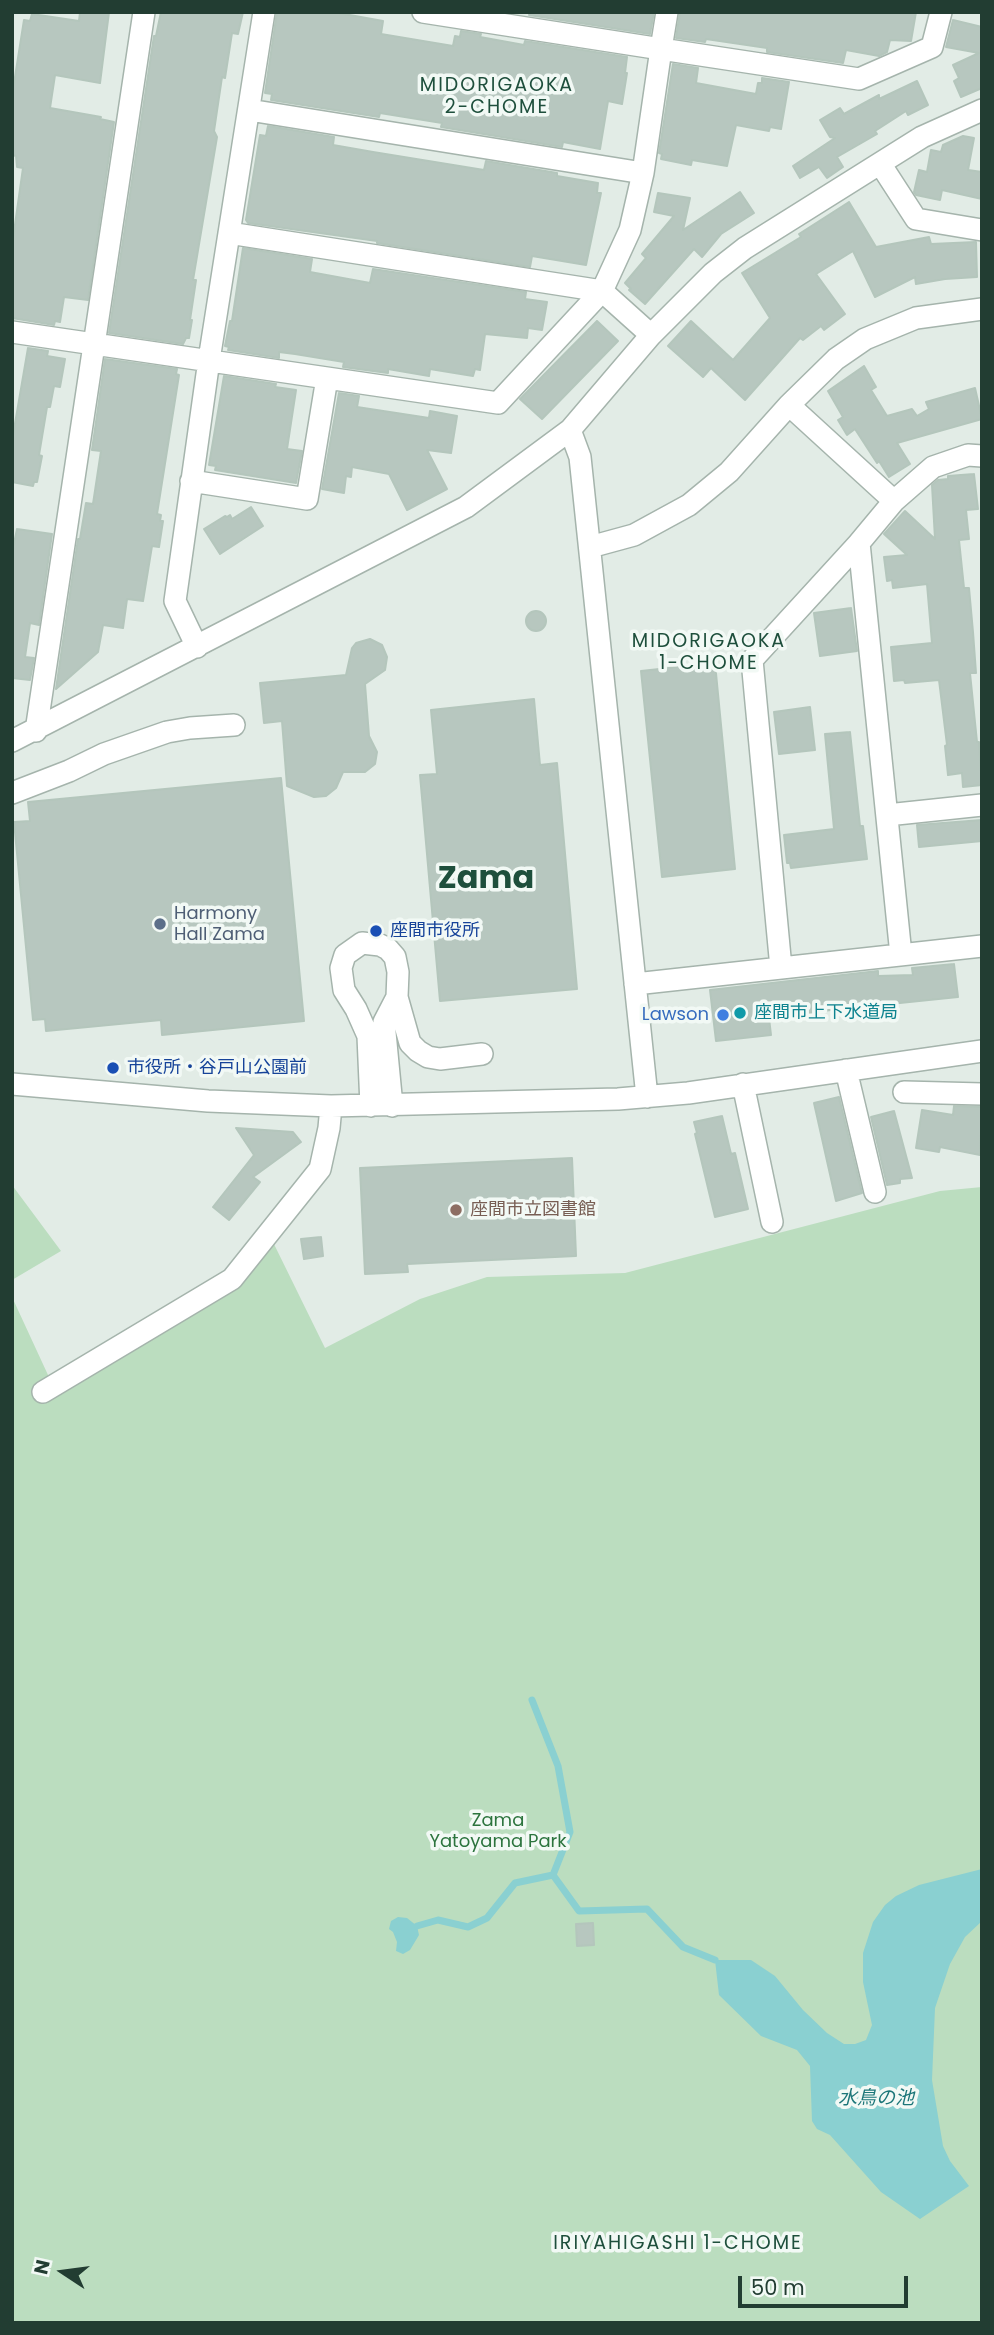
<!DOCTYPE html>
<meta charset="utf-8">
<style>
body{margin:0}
#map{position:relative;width:994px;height:2335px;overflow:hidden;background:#e2ece6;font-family:Poppins,sans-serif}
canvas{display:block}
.frame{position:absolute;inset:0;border:14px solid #223d32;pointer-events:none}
.north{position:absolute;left:28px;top:2237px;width:70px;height:70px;-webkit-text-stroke:5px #f2f9f5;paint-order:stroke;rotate:283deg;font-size:19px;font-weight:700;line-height:28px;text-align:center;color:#223d32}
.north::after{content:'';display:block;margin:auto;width:24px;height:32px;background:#223d32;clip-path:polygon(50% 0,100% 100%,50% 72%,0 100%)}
.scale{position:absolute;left:738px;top:2276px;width:170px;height:32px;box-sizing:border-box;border:4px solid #223d32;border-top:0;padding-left:9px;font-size:21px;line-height:24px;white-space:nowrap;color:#223d32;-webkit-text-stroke:5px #f2f9f5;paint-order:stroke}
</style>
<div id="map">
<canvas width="994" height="2335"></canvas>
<div class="frame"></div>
<div class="north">N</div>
<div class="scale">50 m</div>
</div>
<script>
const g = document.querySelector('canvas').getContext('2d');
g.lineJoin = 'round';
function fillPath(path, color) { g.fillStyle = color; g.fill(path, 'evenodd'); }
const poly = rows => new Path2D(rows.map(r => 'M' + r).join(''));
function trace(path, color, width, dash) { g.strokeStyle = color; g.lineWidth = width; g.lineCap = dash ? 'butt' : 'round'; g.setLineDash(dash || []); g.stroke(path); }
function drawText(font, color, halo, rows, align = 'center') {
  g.font = font + ' Poppins,"Noto Sans JP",sans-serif'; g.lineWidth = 7; g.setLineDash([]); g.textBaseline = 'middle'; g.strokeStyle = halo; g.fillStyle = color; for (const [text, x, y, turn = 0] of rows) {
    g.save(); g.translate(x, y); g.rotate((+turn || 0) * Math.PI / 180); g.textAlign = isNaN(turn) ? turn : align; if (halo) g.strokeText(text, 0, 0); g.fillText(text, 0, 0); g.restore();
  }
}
fillPath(poly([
 [12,1185,61,1251,12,1280],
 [982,1187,982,2323,12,2323,12,1297,54,1388,234,1281,270,1236,325,1348,420,1299,487,1277,625,1273,940,1191]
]), '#bbddbf');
fillPath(poly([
 [982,1869,982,1921,965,1937,950,1964,935,2008,932,2080,943,2146,950,2161,969,2186,920,2219,881,2192,830,2135,817,2129,812,2121,810,2066,797,2050,761,2036,719,1995,715,1960,751,1960,775,1976,803,2010,827,2033,844,2044,855,2044,866,2040,872,2025,863,1982,863,1953,873,1922,885,1905,896,1896,919,1885],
 [398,1917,407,1918,417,1926,419,1935,410,1950,403,1954,396,1951,397,1942,393,1932,389,1929,391,1921]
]), '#8ad0d1');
trace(poly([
 [532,1700,558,1766,570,1832,553,1875],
 [417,1926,438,1920,468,1927,487,1918,515,1883,553,1875,579,1911,647,1909,683,1947,715,1960]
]), '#8ad0d1', 7);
const building = poly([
 [80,12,109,12,100,83,55,75,50,108,101,117,100,119,114,122,88,300,64,297,60,322,55,321,54,325,12,318,12,246,23,168,17,167,16,156,12,155,12,96,24,20,30,21,32,14,79,21,80,12],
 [161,12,243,12,238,34,232,33,225,78,222,77,214,131,217,137,193,280,196,280,190,320,192,320,189,338,186,338,183,344,109,333,154,36,156,36,161,12],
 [277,12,333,12,383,21,381,34,453,46,455,36,460,37,461,31,481,34,480,37,524,45,525,41,627,57,625,73,627,73,622,104,608,101,600,149,563,142,562,147,441,127,442,123,380,113,379,117,271,100,272,94,265,93,277,12],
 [530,12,654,12,650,34,529,15,530,12],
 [680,12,916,12,911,41,890,40,887,52,879,56,846,50,843,63,767,52,767,48,706,39,705,42,676,38,680,12],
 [953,20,982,27,982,88,961,97,954,81,959,78,953,65,979,53,946,47,953,20],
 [673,64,698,68,696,83,756,94,758,83,762,83,762,78,789,82,781,129,770,127,769,131,736,125,727,166,692,160,691,165,661,159,662,154,659,153,673,64],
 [917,81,928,105,908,115,906,111,875,131,877,134,837,157,843,167,827,178,819,167,800,178,793,166,835,138,830,137,820,120,840,108,844,114,879,95,879,99,917,81],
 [268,126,334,137,333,145,373,152,484,170,486,161,557,173,557,176,598,183,597,193,601,193,586,265,532,256,530,267,377,243,377,241,248,223,246,220,260,135,266,136,268,126],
 [963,136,974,138,968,170,982,172,982,199,942,190,940,200,916,195,914,192,919,170,927,172,931,150,941,152,943,145,963,136],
 [740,192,754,213,721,234,702,257,694,249,645,304,629,290,631,289,625,283,646,258,642,254,674,216,654,212,658,193,690,198,683,230,740,192],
 [849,202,876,247,929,237,931,244,976,242,977,277,945,279,916,284,915,277,875,297,853,251,816,274,845,314,824,330,821,326,803,340,800,338,745,400,711,368,703,377,668,346,691,321,733,360,770,318,742,273,801,237,799,234,849,202],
 [243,248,312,259,310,272,370,283,373,269,526,292,525,299,547,302,542,330,528,328,527,338,485,334,480,370,475,369,473,376,430,369,429,376,388,369,388,373,343,367,344,362,295,354,279,352,279,358,228,350,229,347,225,346,230,321,232,321,243,248],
 [597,321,618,341,542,419,520,399,597,321],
 [28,348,48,351,47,356,65,359,60,387,54,386,50,407,47,407,39,455,42,456,37,482,34,482,33,486,12,482,12,441,28,348],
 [105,359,177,369,176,374,179,375,157,514,161,515,160,521,163,521,159,547,152,546,143,601,127,599,123,628,103,625,98,652,56,689,78,539,80,539,86,503,93,504,101,451,92,450,105,359],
 [864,366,876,387,871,390,887,416,912,409,917,416,929,409,926,402,975,388,982,419,897,443,910,464,889,477,879,461,877,463,855,429,847,435,838,420,843,417,828,391,864,366],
 [224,376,276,384,275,387,296,390,287,449,302,451,296,483,215,470,216,466,209,465,224,376],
 [339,393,359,396,357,407,429,418,430,411,457,416,451,453,427,450,447,489,407,510,389,474,352,467,351,477,346,476,344,493,322,489,339,393],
 [974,474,978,509,966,510,969,539,959,540,964,588,969,588,973,632,976,673,970,673,977,742,979,742,982,785,963,787,962,773,948,775,945,746,947,745,939,680,905,683,904,680,894,681,891,647,932,643,927,584,893,588,892,580,887,581,884,557,907,555,884,534,905,511,935,539,932,485,938,480,948,479,948,476,974,474],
 [251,507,263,526,220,554,204,529,225,516,227,517,230,515,232,519,251,507],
 [17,529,52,534,39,625,30,623,25,657,34,658,30,680,12,678,12,553,17,529],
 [851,608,857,651,820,656,814,613,851,608],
 '526 621a10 10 0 1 1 20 0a10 10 0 1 1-20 0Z',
 [370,639,382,645,387,657,385,670,365,684,369,736,377,752,375,764,365,772,343,772,336,788,326,796,314,797,287,786,282,721,264,723,260,683,346,675,352,648,356,643,370,639],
 [715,663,735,869,662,877,641,671,715,663],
 [534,699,540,765,557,763,577,989,440,1001,420,775,437,774,431,710,534,699],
 [810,707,815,750,779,754,774,712,810,707],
 [850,732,860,826,863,826,867,859,791,868,790,863,787,863,784,835,834,829,825,734,850,732],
 [281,778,304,1021,162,1035,161,1020,46,1031,45,1019,33,1020,14,822,30,821,28,802,281,778],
 [982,820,982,841,919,847,917,825,982,820],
 [954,964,958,997,890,1004,891,1011,855,1015,854,1007,769,1018,771,1035,716,1041,710,990,878,971,878,976,913,975,912,968,954,964],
 [839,1097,862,1193,836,1201,814,1103,839,1097],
 [954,1106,982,1107,980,1155,940,1147,939,1152,916,1148,922,1110,953,1115,954,1106],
 [894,1111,912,1178,900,1179,900,1183,887,1185,871,1117,894,1111],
 [722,1116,731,1154,735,1153,748,1209,715,1217,695,1134,697,1133,694,1122,722,1116],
 [236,1128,293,1132,301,1142,253,1177,260,1182,229,1220,213,1207,254,1155,236,1128],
 [572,1158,576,1256,407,1264,408,1272,365,1274,360,1168,572,1158],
 [321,1237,323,1256,304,1259,301,1239,321,1237],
 [593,1923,594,1945,577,1946,576,1924,593,1923]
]);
fillPath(building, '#b7c7bf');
trace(building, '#b4c6bc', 2);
const minor = poly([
 [423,12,661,49,667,12],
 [249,110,643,173],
 [881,165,916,219,982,230],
 [229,233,602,291,630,230,643,173,661,49,859,79,932,47,941,12],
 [12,332,498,403,602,291,651,335],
 [789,405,894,501,933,467,968,455,982,456],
 [570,430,580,457,647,1097],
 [191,481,307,499,327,378],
 [894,501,859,543,901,955],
 [590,547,634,535,689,505,729,472,789,405,836,359,865,339,916,318,982,309],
 [197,647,175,601,209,360,264,12],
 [36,731,144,12],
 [12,741,466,507,570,430,651,335,713,273,745,248,922,137,982,110],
 [12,793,69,771,104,754,167,732,190,728,234,725],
 [887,815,982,805],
 [781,968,752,660,859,543],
 [635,984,982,946],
 [397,997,410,1043,418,1051,428,1057,440,1059,482,1054],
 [846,1070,875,1192],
 [12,1084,208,1101,331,1106,618,1099,688,1093,982,1051],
 [743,1084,772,1222],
 [904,1092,982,1094],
 [371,1106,368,1036,356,1009,344,990,341,968,345,955,362,943,380,945,388,949,395,957,398,972,397,997,384,1022,392,1106],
 [43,1392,232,1279,320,1169,329,1128,331,1106]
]);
trace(minor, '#a5b4ac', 24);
trace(minor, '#fff', 21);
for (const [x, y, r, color] of [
 [160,924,7,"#5c6f8a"],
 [376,931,7,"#1a4fb4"],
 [740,1013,7,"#0f9aa8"],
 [723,1015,7,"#3f7fe0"],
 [113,1068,7,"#1a4fb4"],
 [456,1210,7,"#8d6e63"]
]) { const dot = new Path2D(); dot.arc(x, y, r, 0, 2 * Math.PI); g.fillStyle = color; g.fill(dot); trace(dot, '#f2f9f5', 2.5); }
drawText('18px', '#4e5e75', '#f2f9f5', [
 ["Harmony",174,914],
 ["Hall Zama",174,935]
], 'left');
drawText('18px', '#164399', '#f2f9f5', [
 ["座間市役所",390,931],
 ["市役所・谷戸山公園前",127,1068]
], 'left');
drawText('18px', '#0d838f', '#f2f9f5', [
 ["座間市上下水道局",754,1013]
], 'left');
drawText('18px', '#366cbe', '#f2f9f5', [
 ["Lawson",709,1015]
], 'right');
drawText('18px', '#785e54', '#f2f9f5', [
 ["座間市立図書館",470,1210]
], 'left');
drawText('18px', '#2c743e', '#f2f9f5', [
 ["Zama",498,1821],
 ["Yatoyama Park",498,1842]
]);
g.letterSpacing = '2px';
drawText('19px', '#1e4f3c', '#f2f9f5', [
 ["MIDORIGAOKA",497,86],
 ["2-CHOME",497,108],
 ["MIDORIGAOKA",709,642],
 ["1-CHOME",709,664],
 ["IRIYAHIGASHI 1-CHOME",678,2244]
]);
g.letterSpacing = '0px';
drawText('italic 19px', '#1c7679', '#f2f9f5', [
 ["水鳥の池",876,2099]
]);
drawText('bold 32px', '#1e4f3c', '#f2f9f5', [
 ["Zama",486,880]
]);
</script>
